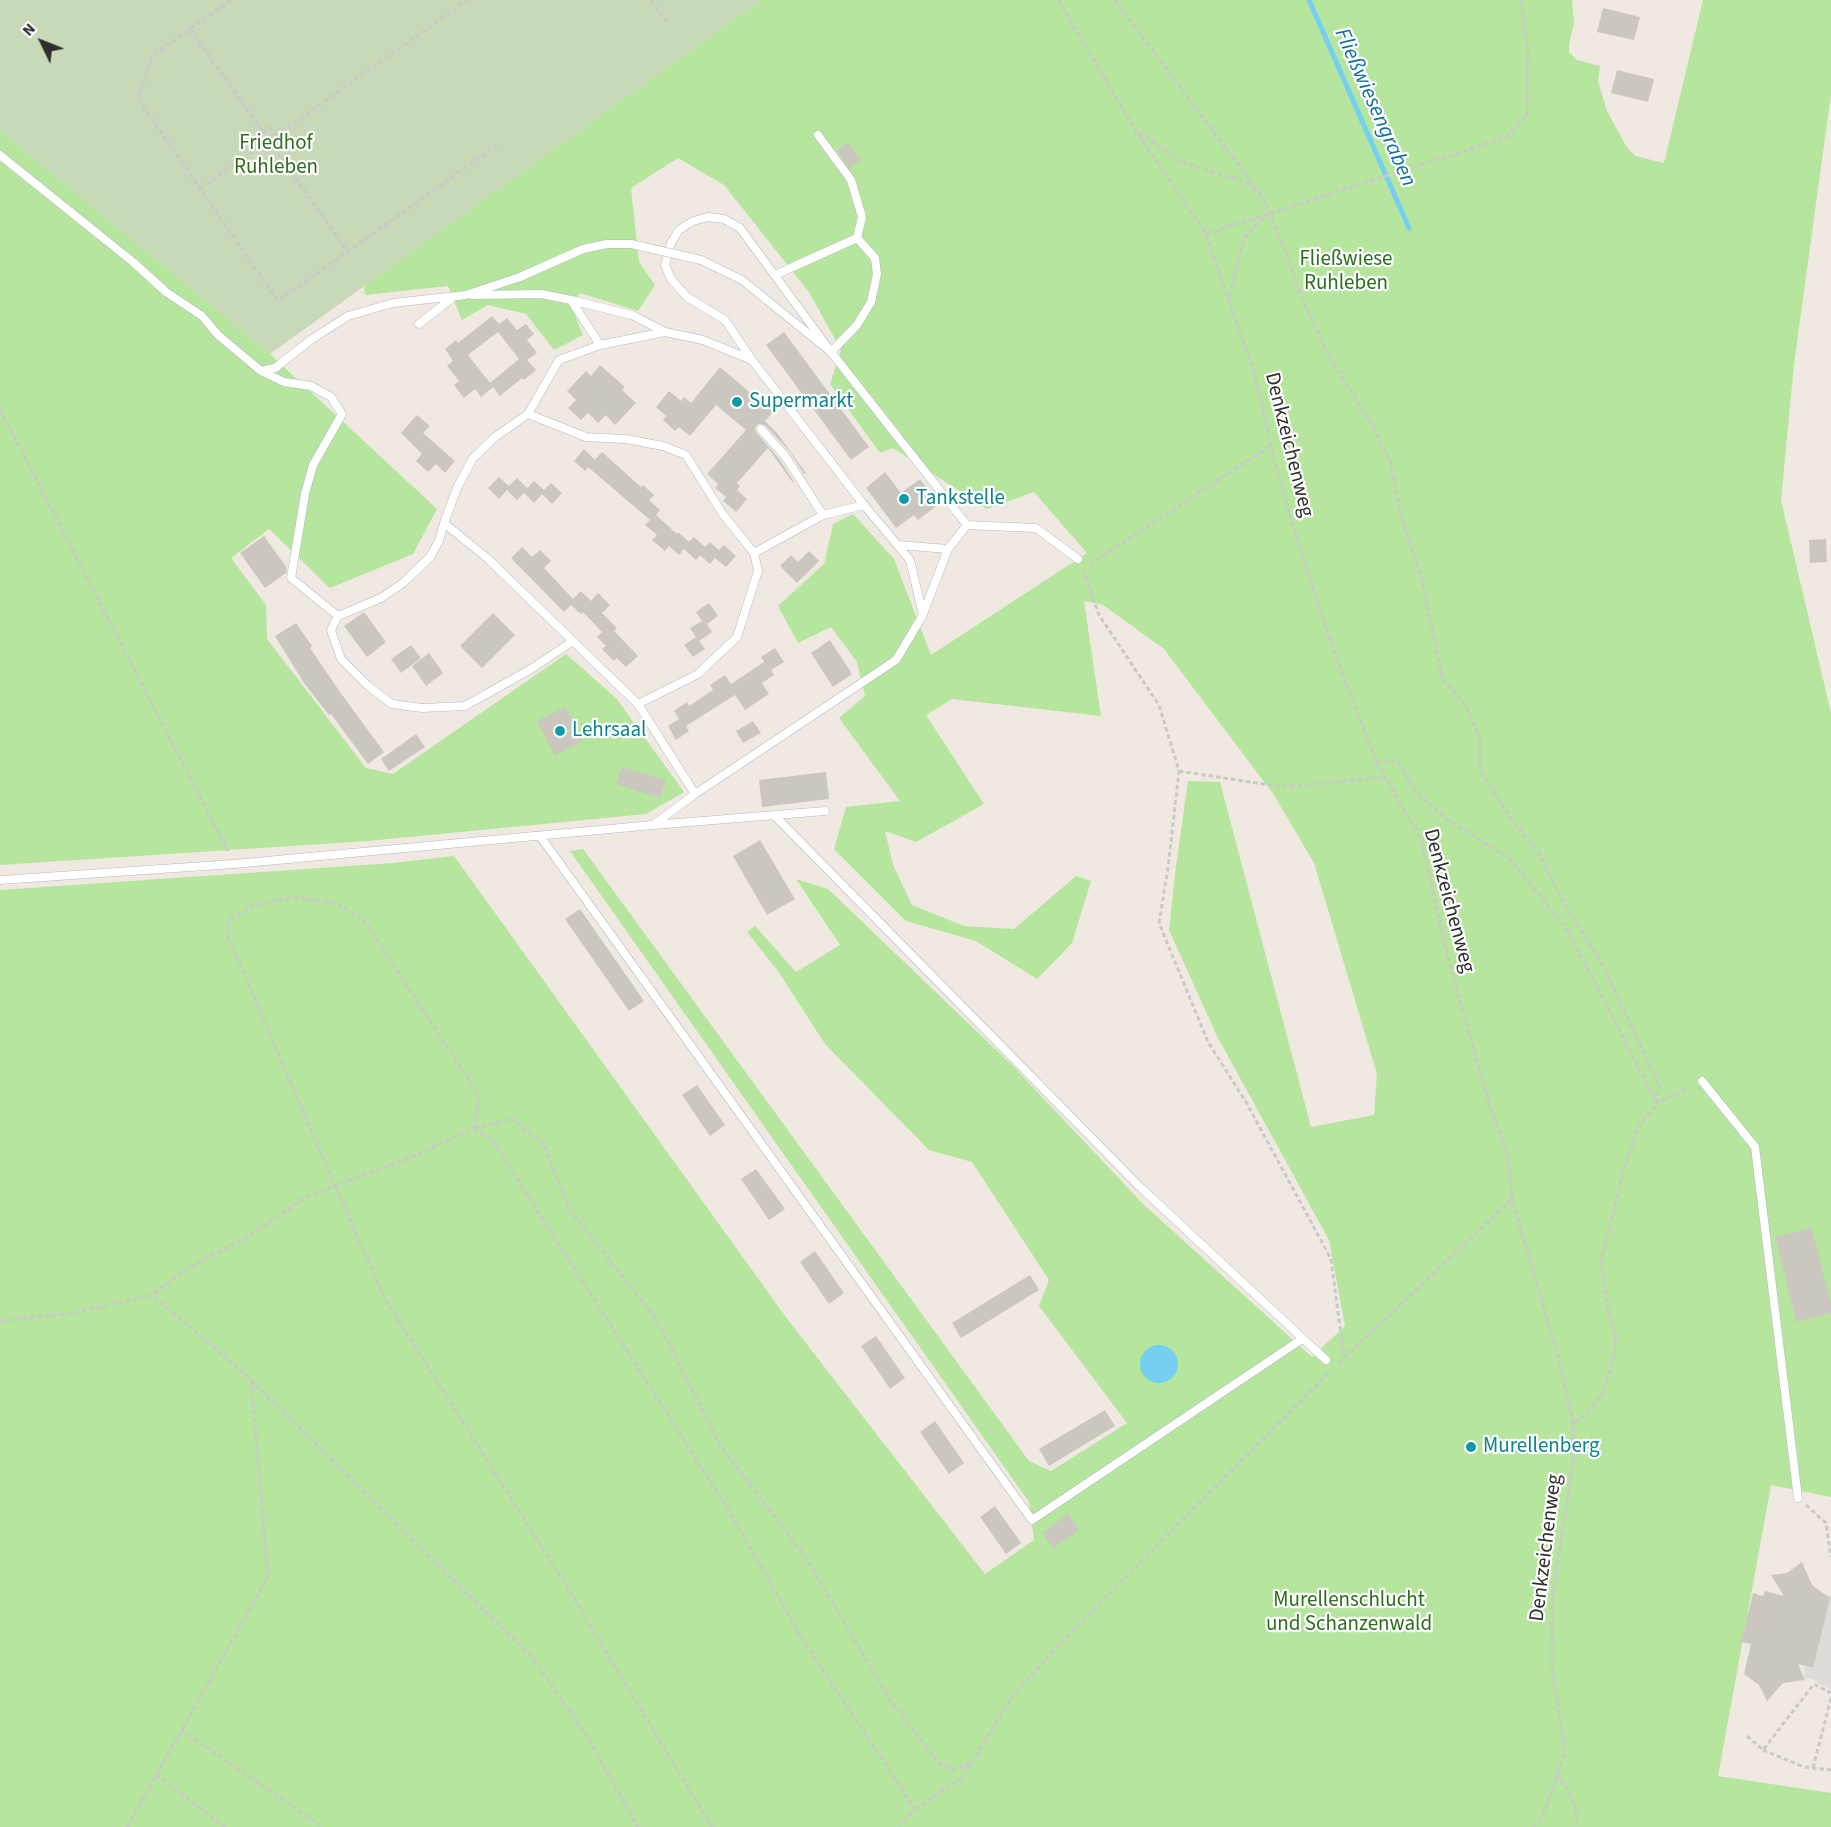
<!DOCTYPE html>
<meta charset="utf-8">
<style>
body{margin:0}
#map{position:relative;width:1831px;height:1827px;overflow:hidden;background:#efe9e1;font-family:"Source Sans 3",sans-serif}
canvas{display:block}
.north{position:absolute;left:12px;top:12px;width:60px;height:60px;-webkit-text-stroke:4px #fff;paint-order:stroke;rotate:313deg;font-size:16px;font-weight:700;line-height:24px;text-align:center;color:#2e2e2e}
.north::after{content:'';display:block;margin:auto;width:21px;height:27px;background:#2e2e2e;clip-path:polygon(50% 0,100% 100%,50% 72%,0 100%)}
</style>
<div id="map">
<canvas width="1831" height="1827"></canvas>
<div class="north">N</div>
</div>
<script>
const g = document.querySelector('canvas').getContext('2d');
g.lineJoin = 'round';
function fillPath(path, color) { g.fillStyle = color; g.fill(path, 'evenodd'); }
const poly = rows => new Path2D(rows.map(r => 'M' + r).join(''));
function trace(path, color, width, dash) { g.strokeStyle = color; g.lineWidth = width; g.lineCap = dash ? 'butt' : 'round'; g.setLineDash(dash || []); g.stroke(path); }
function drawText(font, color, halo, rows, align = 'center') {
  g.font = font + ' "Source Sans 3",sans-serif'; g.lineWidth = 4.5; g.setLineDash([]); g.textBaseline = 'middle'; g.strokeStyle = halo; g.fillStyle = color; for (const [text, x, y, turn = 0] of rows) {
    g.save(); g.translate(x, y); g.rotate((+turn || 0) * Math.PI / 180); g.textAlign = isNaN(turn) ? turn : align; if (halo) g.strokeText(text, 0, 0); g.fillText(text, 0, 0); g.restore();
  }
}
fillPath(poly([
 [761,0,1572,0,1574,23,1569,44,1569,52,1577,60,1600,66,1598,81,1607,111,1626,146,1635,156,1664,163,1703,0,1831,0,1831,94,1794,364,1781,500,1831,713,1831,1497,1771,1485,1718,1776,1831,1793,1831,1827,0,1827,0,890,393,863,454,856,788,1320,985,1574,1034,1540,1029,1502,570,851,583,849,1029,1461,1051,1471,1127,1423,1039,1306,1049,1280,972,1162,929,1150,825,1044,778,971,747,932,755,926,796,972,840,945,796,879,828,889,1014,1067,1142,1203,1312,1357,1345,1326,1329,1240,1217,1036,1169,930,1175,874,1188,781,1220,782,1311,1127,1374,1115,1377,1074,1314,863,1274,795,1164,649,1103,605,1084,601,1101,716,952,699,926,715,984,804,916,842,885,831,893,865,912,905,964,926,1014,929,1076,876,1091,881,1072,943,1037,979,976,941,906,921,834,849,846,807,900,801,839,718,865,696,857,662,831,627,798,643,778,606,824,564,833,524,853,514,894,559,931,655,1087,553,1034,492,987,509,893,448,880,453,830,384,841,350,809,292,724,185,678,158,631,188,639,262,655,285,638,311,580,293,571,306,583,335,554,350,526,314,488,305,462,320,448,286,365,295,364,286],
 [0,130,270,354,437,509,413,554,330,588,269,529,231,558,266,605,267,639,366,768,393,774,566,654,616,698,684,792,646,814,368,841,0,865]
]), '#b6e59e');
fillPath(poly([
 [0,0,761,0,270,354,0,130]
]), '#c8d9b8');
fillPath(poly([
 [1827,1596,1831,1596,1831,1690,1810,1678,1805,1679,1804,1674,1804,1666,1812,1668]
]), '#dfdcd8');
fillPath(poly([
 '1140 1364a19 19 0 1 1 38 0a19 19 0 1 1-38 0Z'
]), '#75cff0');
trace(poly([
 [1309,0,1409,228]
]), '#75cff0', 5);
fillPath(poly([
 [1603,8,1640,17,1634,40,1597,32],
 [1617,70,1654,79,1648,102,1611,93],
 [848,142,861,160,849,168,837,150],
 [492,316,499,324,507,318,517,330,526,324,534,334,527,340,537,353,527,360,536,370,524,380,522,378,500,396,493,387,481,397,475,389,464,398,454,385,459,381,447,366,453,361,445,349,456,340,458,343],
 [498,332,519,359,490,383,468,355],
 [784,332,869,447,851,460,766,345],
 [600,365,625,387,622,390,636,403,615,425,606,415,598,423,588,413,581,420,568,408,576,400,567,391,586,371,591,376],
 [720,367,773,412,765,421,777,433,806,473,804,474,790,452,765,425,758,424,755,428,756,432,780,460,794,482,793,483,768,448,737,483,740,486,737,490,747,499,736,512,723,501,726,497,715,488,718,484,707,474,746,430,716,405,690,436,679,427,675,431,663,420,666,416,656,407,669,391,681,401,684,397,691,403],
 [417,415,430,426,423,433,455,461,445,473,436,464,428,472,416,461,422,454,401,433],
 [584,449,595,460,591,464,602,452,641,487,643,485,654,495,649,500,660,510,656,515,677,534,678,532,689,542,694,537,705,547,710,542,719,550,724,545,736,556,726,567,715,558,710,564,700,555,696,560,684,549,679,555,669,546,665,551,652,540,657,535,645,525,650,520,588,467,585,471,574,461],
 [885,472,901,493,920,479,939,504,918,520,914,515,896,528,866,488],
 [499,477,509,486,517,478,527,488,534,481,544,490,551,483,562,493,552,504,542,494,534,503,524,493,517,500,507,490,499,499,488,488],
 [264,536,287,568,286,573,265,588,240,553],
 [1826,539,1827,562,1810,563,1809,540],
 [522,547,532,557,540,550,551,561,544,568,573,599,581,591,591,601,598,593,610,605,602,613,617,628,614,631,618,635,638,656,626,667,617,658,614,661,602,649,606,646,597,637,602,632,583,612,581,614,571,605,564,612,511,558],
 [809,551,819,561,797,583,780,566,791,555,798,562],
 [709,603,718,616,707,624,712,632,699,641,705,649,693,657,684,645,696,637,690,628,702,621,696,612],
 [364,612,386,642,367,657,344,626],
 [493,613,515,635,482,668,460,646],
 [296,623,312,646,310,648,340,692,384,752,368,764,331,714,329,715,304,683,275,636],
 [830,640,852,674,833,687,811,653],
 [411,645,421,658,401,673,391,659],
 [775,648,784,662,771,670,774,675,762,683,769,694,745,710,735,695,686,726,689,731,676,740,668,726,679,719,674,711,687,702,689,706,713,690,710,685,725,675,731,684,764,662,761,657],
 [429,653,443,673,426,686,412,666],
 [565,707,583,741,555,756,537,721],
 [753,721,761,733,743,743,736,731],
 [416,734,425,747,389,771,381,759],
 [622,767,666,780,660,798,616,784],
 [826,772,829,799,762,807,759,780],
 [760,840,795,899,767,915,733,856],
 [580,909,644,1001,629,1011,565,919],
 [697,1085,725,1125,710,1136,682,1095],
 [756,1169,785,1209,769,1220,741,1179],
 [1812,1228,1831,1304,1831,1313,1796,1322,1775,1237],
 [815,1251,844,1293,829,1304,800,1262],
 [1030,1275,1039,1290,961,1338,952,1323],
 [876,1336,905,1378,890,1389,861,1346],
 [1105,1410,1115,1426,1049,1466,1039,1449],
 [935,1421,964,1463,949,1474,920,1432],
 [995,1506,1021,1543,1006,1554,980,1517],
 [1068,1514,1079,1530,1053,1548,1042,1533],
 [1802,1562,1812,1585,1830,1598,1813,1668,1798,1664,1805,1680,1783,1683,1767,1701,1759,1685,1744,1674,1751,1644,1741,1642,1753,1593,1763,1596,1765,1591,1784,1596,1771,1575,1787,1573]
]), '#cbc7bf');
const service = poly([
 [0,155,133,262,166,292,202,316,218,335,261,371,275,368,312,339,348,316,393,303,466,295,520,277,583,249,607,244,631,244],
 [701,260,742,280,831,352,857,325,871,302,877,274,875,258,857,238],
 [775,275,857,238,862,217,851,180,818,135],
 [473,295,541,294,571,300,632,315,665,332,703,340,752,360],
 [571,300,600,345,665,332],
 [419,324,452,298],
 [600,345,559,360,528,414,586,437,626,439,663,446,686,455,722,513,754,553,758,571,737,637,698,674,638,704],
 [261,371,284,382,311,386,331,397,342,414,313,465,305,494,291,578,338,616],
 [528,414,495,437,473,458,457,488,444,523,487,558,638,704,695,794],
 [761,429,785,456,823,515],
 [864,505,752,360,725,320,687,297,671,279,665,265,671,243,679,230,693,221,708,217,724,219,740,228,831,352,967,525,948,549,898,545],
 [444,523,439,541,430,557,403,583,381,598,338,616,331,630,341,659,368,686,392,704,422,708,465,706,531,669,573,641],
 [967,525,1036,528,1078,559],
 [923,614,948,549],
 [774,815,1139,1186,1326,1360],
 [653,825,825,811],
 [540,836,1032,1520,1302,1339],
 [0,880,234,864,653,825,695,794,896,660,923,615,910,560,864,505,823,515,754,553],
 [1702,1081,1755,1147,1798,1498]
]);
trace(service, '#b4b7c1', 9);
trace(poly([
 [231,0,152,56,138,99,278,301,500,143],
 [651,0,668,24],
 [1058,0,1136,131,1206,234,1255,375,1271,446,1289,512,1329,638,1376,761,1421,839,1449,962,1492,1113,1508,1156,1512,1199,1557,1352,1573,1423,1574,1454,1552,1603,1552,1667,1565,1752,1543,1816,1533,1827],
 [1115,0,1263,198,1286,252,1300,294,1330,358,1373,426,1390,462,1403,523,1421,576,1443,680,1465,705,1480,737,1480,770,1510,817,1538,852,1563,901,1602,964,1659,1085,1657,1103,1638,1128,1624,1170,1601,1260,1608,1309,1616,1336,1614,1357,1603,1393,1586,1414,1573,1423],
 [190,29,263,132],
 [270,127,280,142,267,152,256,137,270,127],
 [1139,132,1179,161,1245,182,1257,193],
 [275,136,468,0],
 [273,147,348,252],
 [200,189,262,145],
 [1206,234,1507,137,1527,115,1528,52,1521,0],
 [1230,296,1244,238,1267,214],
 [0,409,228,851],
 [1090,564,1270,446],
 [1083,569,1099,615,1159,705,1179,771,1168,868,1159,923,1208,1042,1246,1102,1331,1259,1344,1358],
 [1376,761,1398,761,1415,791,1448,820,1510,859,1567,929,1657,1103,1691,1087],
 [1179,771,1282,787,1386,777],
 [474,1128,512,1119,544,1144,569,1209,657,1320,721,1447,807,1559,888,1697,940,1764,953,1770,972,1763],
 [474,1128,493,1141,728,1509,803,1640,915,1809,897,1827],
 [0,1321,74,1313,152,1295,192,1266,247,1237,305,1198,335,1186,407,1159,474,1128,479,1096,366,923,339,904,295,897,255,905,229,919,228,937,335,1186,385,1299,567,1587,712,1827],
 [1339,1363,1512,1199],
 [251,1380,531,1656,586,1735,638,1827],
 [1806,1505,1826,1523,1831,1557],
 [181,1730,323,1827],
 [1747,1736,1763,1750,1814,1684,1831,1693],
 [1763,1750,1804,1767,1831,1770],
 [1813,1768,1831,1698],
 [1557,1774,1568,1789,1575,1807,1578,1827],
 [156,1775,225,1827],
 [915,1809,963,1777,1014,1694,1096,1606,1330,1372],
 [127,1827,268,1577,251,1379,152,1295]
]), '#c9c9c9', 3, [4.5, 3]);
trace(service, '#fff', 8);
const serviceBridge = poly([
 [631,244,701,260]
]);
trace(serviceBridge, '#b4b7c1', 9, []);
trace(serviceBridge, '#fff', 8);
for (const [x, y, r, color] of [
 [737,402,6,"#0f9aa8"],
 [904,499,6,"#0f9aa8"],
 [560,731,6,"#0f9aa8"],
 [1471,1447,6,"#0f9aa8"]
]) { const dot = new Path2D(); dot.arc(x, y, r, 0, 2 * Math.PI); g.fillStyle = color; g.fill(dot); trace(dot, '#fff', 2); }
drawText('21px', '#2c6e1b', '#fff', [
 ["Friedhof",276,144],
 ["Ruhleben",276,168],
 ["Fließwiese",1346,260],
 ["Ruhleben",1346,284],
 ["Murellenschlucht",1349,1601],
 ["und Schanzenwald",1349,1625]
]);
drawText('21px', '#0d838f', '#fff', [
 ["Supermarkt",749,402],
 ["Tankstelle",916,499],
 ["Lehrsaal",572,731],
 ["Murellenberg",1483,1447]
], 'left');
drawText('21px', '#2e2e2e', '#fff', [
 ["Denkzeichenweg",1288,445,76],
 ["Denkzeichenweg",1448,901,75],
 ["Denkzeichenweg",1547,1548,-83]
]);
drawText('italic 22px', '#0d6fa3', '#fff', [
 ["Fließwiesengraben",1374,108,66]
]);
</script>
